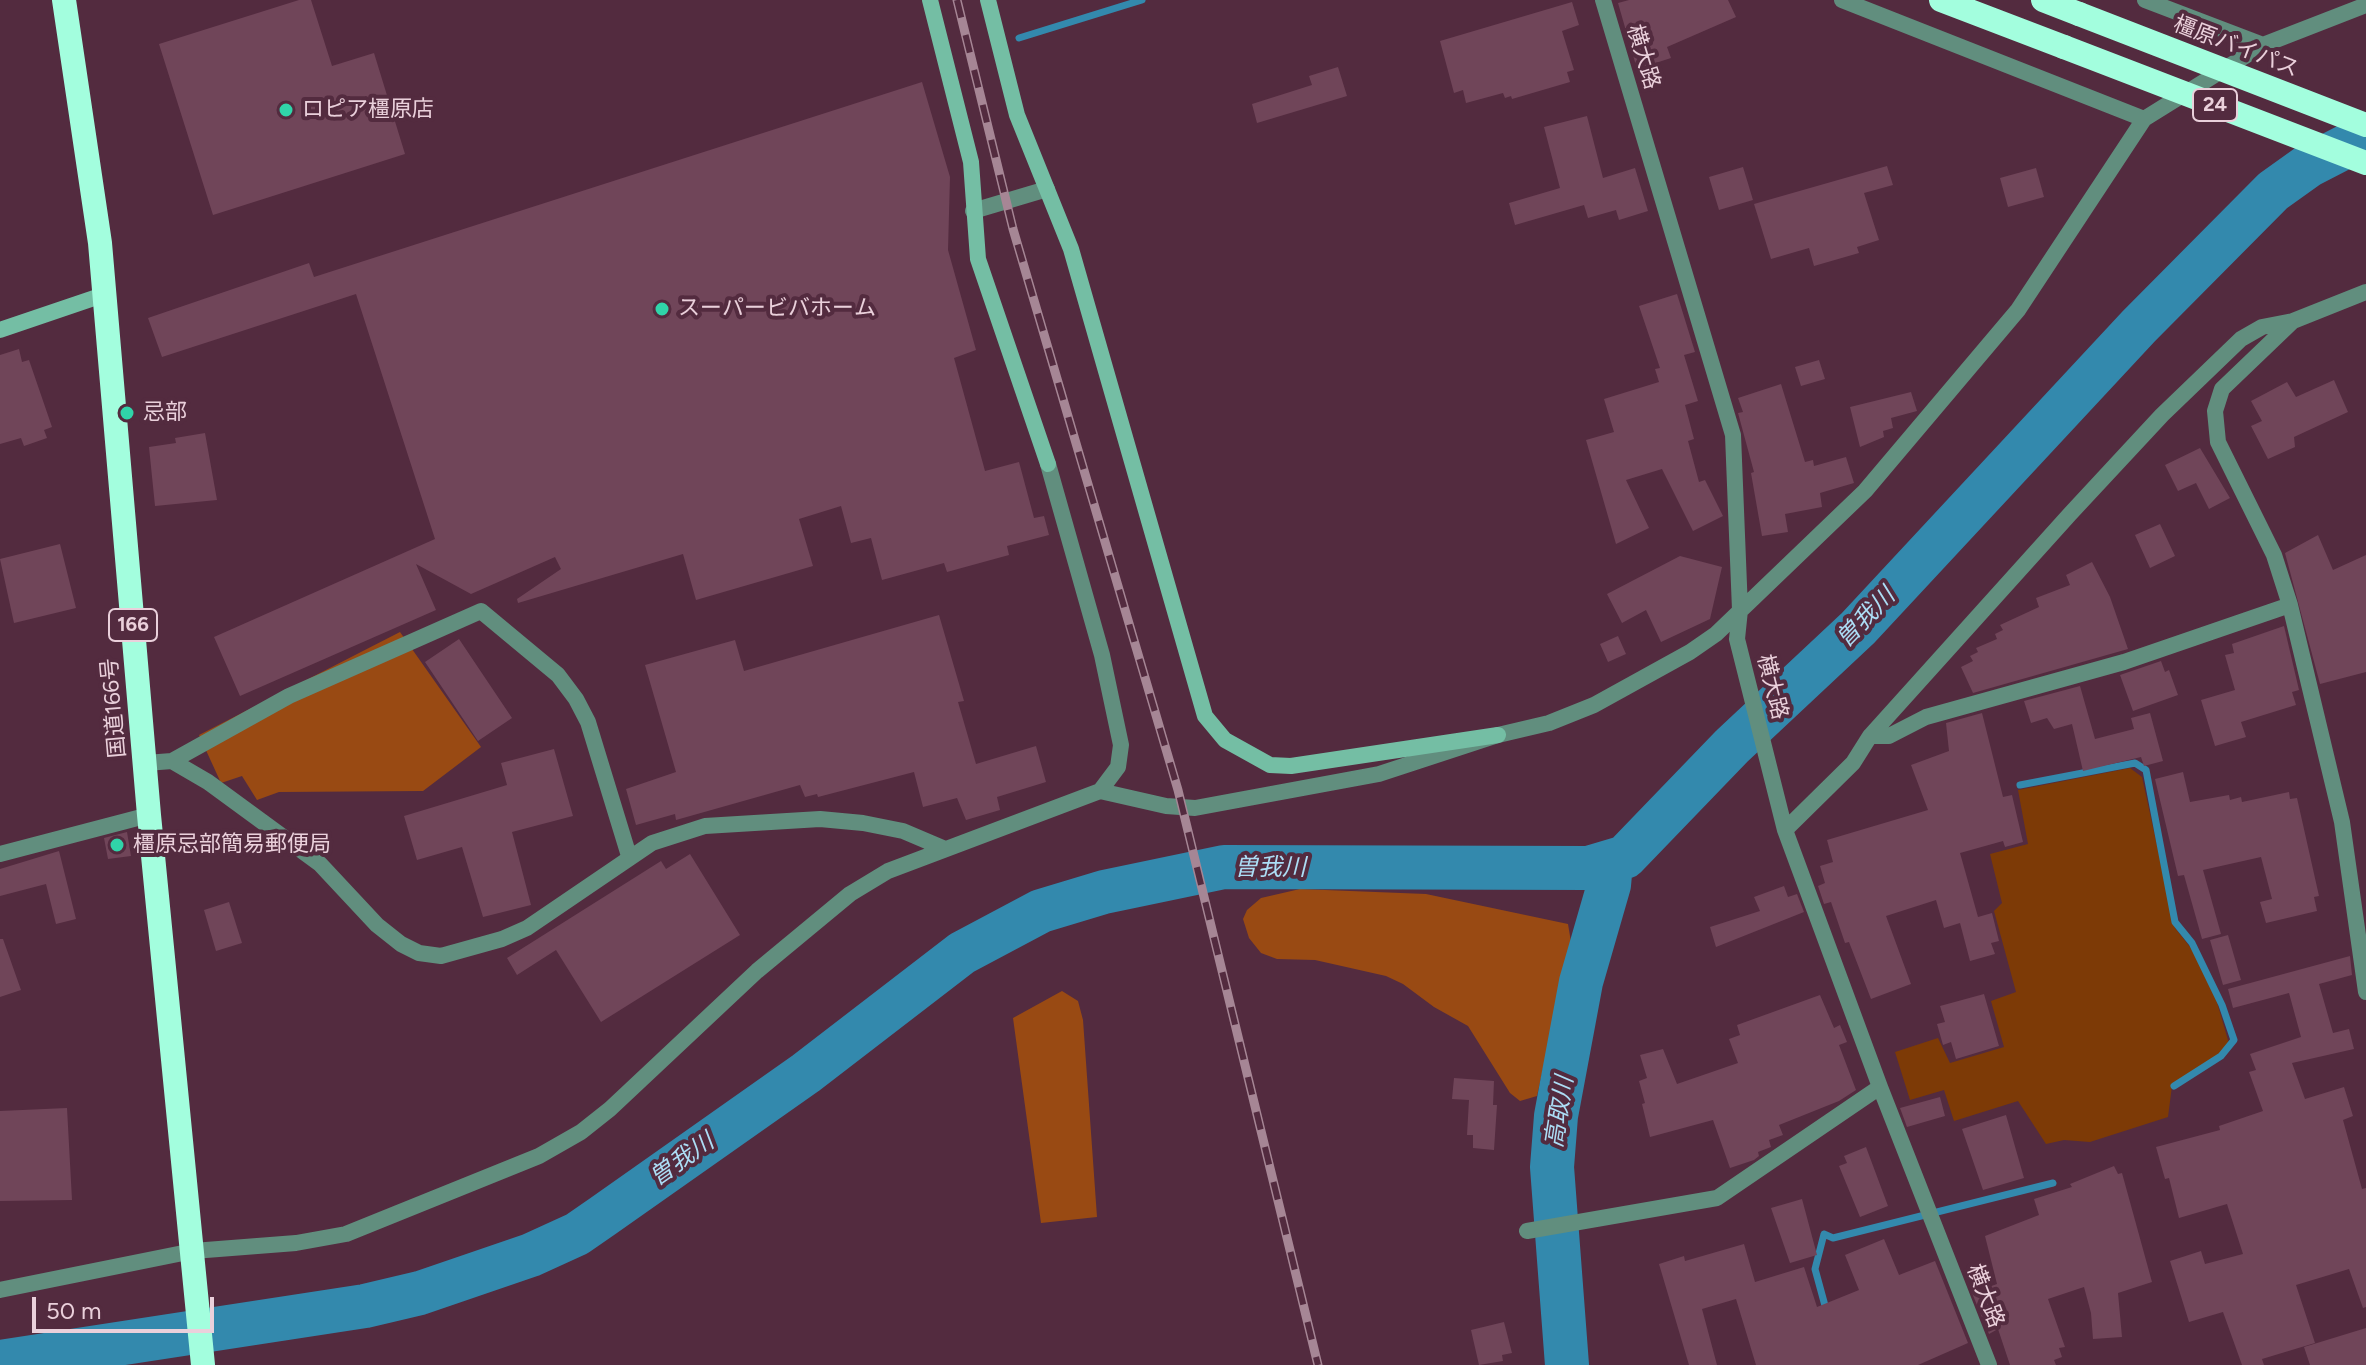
<!DOCTYPE html>
<meta charset="utf-8">
<style>
body{margin:0}
#map{position:relative;width:2366px;height:1365px;overflow:hidden;background:#532b3f;font-family:Figtree,sans-serif}
canvas{display:block}
.scale{position:absolute;left:32px;top:1297px;width:182px;height:36px;box-sizing:border-box;border:4px solid #ead0db;border-top:0;padding-left:10px;font-size:24px;line-height:28px;white-space:nowrap;color:#ead0db;-webkit-text-stroke:6px #532b3f;paint-order:stroke}
</style>
<div id="map">
<canvas width="2366" height="1365"></canvas>
<div class="scale">50 m</div>
</div>
<script>
const g = document.querySelector('canvas').getContext('2d');
g.lineJoin = 'round';
function fillPath(path, color) { g.fillStyle = color; g.fill(path, 'evenodd'); }
const poly = rows => new Path2D(rows.map(r => 'M' + r).join(''));
function trace(path, color, width, dash) { g.strokeStyle = color; g.lineWidth = width; g.lineCap = dash ? 'butt' : 'round'; g.setLineDash(dash || []); g.stroke(path); }
function drawText(font, color, halo, rows, align = 'center') {
  g.font = font + ' Figtree,"Noto Sans JP",sans-serif'; g.lineWidth = 8; g.setLineDash([]); g.textBaseline = 'middle'; g.strokeStyle = halo; g.fillStyle = color; for (const [text, x, y, turn = 0] of rows) {
    g.save(); g.translate(x, y); g.rotate((+turn || 0) * Math.PI / 180); g.textAlign = isNaN(turn) ? turn : align; if (halo) g.strokeText(text, 0, 0); g.fillText(text, 0, 0); g.restore();
  }
}
fillPath(poly([
 [2130,768,2142,777,2175,928,2194,952,2214,992,2230,1047,2172,1086,2168,1117,2090,1142,2064,1140,2046,1144,2018,1101,1954,1121,1944,1090,1910,1100,1895,1052,1938,1038,1950,1063,2004,1047,1991,1001,2016,992,1994,911,2002,903,1990,854,2028,844,2018,790]
]), '#7d3a06');
fillPath(poly([
 [400,632,481,747,423,791,279,792,257,800,242,776,221,783,199,735],
 [1300,889,1426,894,1568,924,1571,942,1537,1096,1520,1101,1510,1093,1468,1026,1434,1007,1403,984,1386,976,1315,960,1277,959,1261,953,1249,938,1243,919,1247,910,1261,898],
 [1062,991,1078,1001,1083,1020,1097,1217,1041,1223,1013,1018]
]), '#994a13');
trace(poly([
 [1019,38,1142,0],
 [2020,785,2135,763,2146,770,2175,922,2192,943,2222,1005,2234,1040,2221,1056,2174,1086],
 [1827,1313,1815,1269,1824,1234,1833,1238,2053,1183]
]), '#3389ad', 7);
trace(poly([
 [0,1362,365,1306,420,1293,531,1255,577,1234,603,1216,806,1073,962,953,1041,911,1104,892,1224,867,1588,868,1625,857,1732,746,1858,628,2139,326,2273,191,2308,166,2366,136],
 [1567,1365,1552,1167,1556,1116,1581,982,1609,885,1611,863]
]), '#3389ad', 44);
fillPath(poly([
 [299,0,311,0,332,66,374,53,405,154,213,215,159,44],
 [1629,0,1728,0,1736,17,1667,47,1671,58,1637,69,1618,3],
 [1572,2,1579,25,1562,31,1574,70,1567,72,1570,82,1512,99,1511,96,1505,98,1503,93,1466,103,1463,90,1454,93,1440,41],
 [1338,67,1347,96,1257,123,1252,104,1312,85,1309,76],
 [922,82,950,177,948,250,976,350,954,358,985,471,1019,462,1034,518,1044,516,1049,535,1007,546,1009,555,947,572,944,563,882,580,871,538,851,543,841,506,799,519,813,566,696,600,683,554,518,603,517,599,561,569,555,557,471,594,416,564,436,610,240,696,214,637,435,539,356,294,162,357,148,318,309,263,314,277],
 [1587,116,1603,178,1635,168,1648,211,1619,220,1616,210,1588,218,1584,205,1515,225,1509,203,1560,188,1544,127],
 [1887,166,1893,185,1864,193,1879,240,1857,247,1859,253,1814,266,1809,248,1771,259,1754,204],
 [1743,167,1753,200,1719,210,1709,177],
 [2036,168,2044,197,2008,207,2000,178],
 [1677,294,1695,352,1684,355,1698,401,1685,405,1694,439,1688,441,1699,482,1705,480,1723,516,1693,531,1662,469,1626,480,1649,528,1616,544,1586,440,1614,432,1604,399,1659,382,1655,369,1660,368,1639,306],
 [19,349,22,362,29,360,52,427,44,430,47,438,24,446,21,438,0,444,0,355],
 [1819,360,1825,379,1801,386,1795,367],
 [2334,380,2348,412,2294,437,2295,447,2268,459,2251,426,2262,421,2251,401,2287,382,2296,397],
 [1781,384,1805,462,1813,460,1814,466,1846,457,1854,483,1820,493,1822,507,1785,514,1788,532,1762,536,1751,473,1754,472,1738,413,1743,412,1738,398],
 [1911,392,1917,411,1891,418,1893,428,1883,431,1884,437,1860,447,1850,407],
 [205,433,217,500,155,506,149,447,176,443,175,438],
 [2200,448,2230,498,2209,509,2196,483,2178,491,2165,465],
 [2160,524,2175,556,2150,568,2135,535],
 [2318,535,2333,570,2366,555,2366,672,2320,684,2285,553],
 [60,544,76,608,14,623,0,559],
 [1680,556,1722,567,1710,619,1661,642,1646,610,1622,623,1607,594],
 [2092,562,2110,597,2128,649,1973,693,1961,667,1973,661,1970,656,1978,652,1976,648,1997,639,1995,634,2003,630,2000,625,2039,607,2036,598,2070,585,2066,575],
 [939,615,964,701,958,702,976,764,1036,746,1046,782,997,797,1000,810,966,820,957,798,923,807,914,772,818,797,817,794,805,797,800,785,676,820,675,814,636,825,626,789,676,772,645,665,735,640,744,671],
 [2284,626,2299,690,2292,692,2296,705,2241,722,2246,737,2215,746,2201,700,2235,690,2225,655,2234,653,2232,644],
 [1618,636,1626,654,1608,662,1600,644],
 [459,639,512,718,478,741,425,662],
 [2161,661,2165,672,2169,670,2178,695,2133,711,2120,675],
 [2080,686,2095,739,2134,729,2131,718,2150,713,2163,761,2144,766,2141,757,2083,771,2072,724,2054,729,2047,718,2031,723,2024,701],
 [1982,713,2003,797,2012,795,2023,842,2005,847,2003,841,1960,853,1978,917,1992,913,1999,941,1991,943,1995,954,1970,961,1960,923,1944,928,1936,900,1886,916,1911,984,1871,999,1849,942,1845,943,1831,902,1824,904,1818,886,1825,883,1820,866,1833,862,1827,840,1928,810,1911,765,1949,751,1946,723],
 [554,749,573,816,512,832,531,905,483,917,462,847,417,860,404,816,507,785,501,763],
 [2183,772,2190,802,2229,795,2230,800,2241,797,2242,802,2289,792,2290,799,2297,798,2319,896,2314,897,2317,911,2266,923,2260,902,2272,899,2261,857,2203,870,2221,934,2202,939,2184,875,2178,876,2155,779],
 [127,832,131,856,108,859,104,838],
 [59,851,76,919,56,924,46,884,0,896,0,869],
 [690,854,740,935,601,1022,556,950,517,975,507,958,661,861,666,869],
 [1784,886,1788,897,1797,894,1804,912,1716,947,1710,927,1760,911,1754,897],
 [229,902,242,943,216,951,204,910],
 [2228,935,2241,980,2223,985,2210,940],
 [0,939,3,939,21,990,0,997],
 [2350,956,2352,975,2319,984,2333,1033,2349,1029,2354,1049,2292,1063,2305,1099,2344,1087,2353,1116,2343,1120,2362,1189,2366,1188,2366,1307,2363,1308,2349,1269,2296,1285,2315,1343,2262,1359,2264,1365,2242,1365,2223,1312,2189,1322,2170,1261,2201,1251,2205,1264,2243,1254,2227,1204,2179,1218,2169,1178,2165,1179,2156,1147,2220,1130,2219,1126,2263,1111,2249,1072,2256,1070,2250,1054,2301,1037,2289,993,2233,1008,2228,989],
 [1984,994,1999,1046,1956,1059,1951,1042,1943,1045,1937,1024,1945,1022,1940,1006],
 [1820,995,1834,1028,1840,1025,1847,1042,1839,1045,1856,1090,1839,1101,1779,1125,1783,1135,1769,1140,1771,1147,1758,1152,1759,1156,1754,1160,1730,1168,1713,1120,1650,1137,1642,1104,1645,1103,1639,1081,1647,1078,1640,1055,1663,1049,1677,1084,1738,1063,1729,1039,1740,1035,1737,1025],
 [1454,1078,1494,1081,1493,1105,1497,1105,1494,1150,1473,1148,1473,1135,1467,1135,1469,1100,1452,1099],
 [1940,1097,1945,1116,1907,1127,1900,1108],
 [67,1108,72,1200,0,1201,0,1111],
 [2006,1115,2024,1178,1983,1190,1962,1129],
 [1866,1147,1888,1206,1860,1217,1839,1166,1847,1163,1844,1156],
 [2114,1166,2118,1174,2122,1173,2152,1282,2118,1293,2122,1337,2093,1339,2091,1313,2084,1287,2048,1299,2065,1347,2059,1348,2062,1357,2054,1360,2056,1365,2010,1365,1998,1329,1989,1334,1972,1293,1997,1284,1985,1236,2039,1215,2034,1199,2072,1187,2070,1184],
 [1802,1199,1817,1255,1790,1263,1771,1208],
 [1884,1239,1899,1275,1935,1261,1968,1343,1918,1365,1756,1365,1736,1299,1702,1309,1717,1365,1689,1365,1659,1264,1684,1256,1685,1261,1744,1244,1755,1282,1804,1267,1817,1307,1859,1290,1845,1255],
 [1504,1322,1512,1353,1502,1355,1503,1361,1479,1365,1471,1330],
 [2366,1328,2366,1365,2310,1365,2304,1347]
]), '#704559');
trace(poly([
 [1603,0,1733,435,1740,610,1737,639,1785,830,1880,1087,1989,1365],
 [1842,0,2144,119],
 [2145,0,2263,45],
 [973,211,1047,189],
 [2293,321,2222,389,2215,411,2218,442,2274,555,2290,605,2342,822,2366,992],
 [1870,736,1889,736,1926,717,2124,662,2290,605],
 [172,761,289,696,481,611,558,675,576,699,588,722,629,856],
 [146,763,172,761,208,782,320,864,377,925,401,944,419,953,441,956,502,939,527,928,652,843,705,826,820,819,863,823,903,831,943,848],
 [1100,791,1166,806,1195,808,1379,774,1498,735,1549,723,1594,705,1690,652,1716,634,1865,491,2018,310,2144,119,2263,45,2366,5],
 [1785,830,1853,763,1870,736,2070,514,2162,415,2241,339,2262,327,2293,321,2366,292],
 [0,854,149,815],
 [1527,1231,1717,1198,1880,1087],
 [0,1290,193,1251,296,1243,346,1234,539,1156,581,1132,610,1109,757,971,850,894,888,871,1100,791,1118,767,1121,745,1102,655,1048,464]
]), '#618e7e', 16);
trace(poly([
 [930,0,971,162,978,259,1048,464],
 [988,0,1017,115,1071,249,1205,716,1225,740,1270,765,1291,766,1498,735],
 [0,330,103,295]
]), '#74bea4', 16);
trace(poly([
 [64,0,100,243,149,815,203,1365],
 [1941,0,2064,47],
 [2043,0,2079,14]
]), '#a3fede', 24);
const rail = poly([
 [957,0,1013,229,1178,790,1318,1365]
]);
trace(rail, '#a68695', 9);
trace(rail, '#532b3f', 6, [18]);
trace(poly([
 [2079,14,2366,125],
 [2064,47,2366,163]
]), '#a3fede', 24);
for (const [x, y, r, color] of [
 [286,110,8,"#30d4a9"],
 [662,309,8,"#30d4a9"],
 [127,413,8,"#30d4a9"],
 [117,845,8,"#30d4a9"]
]) { const dot = new Path2D(); dot.arc(x, y, r, 0, 2 * Math.PI); g.fillStyle = color; g.fill(dot); trace(dot, '#532b3f', 3); }
for (const [x, y, w] of [
 [2215,105,44],
 [133,625,48]
]) { const box = new Path2D(); box.roundRect(x - w / 2, y - 16, w, 32, 6); g.fillStyle = '#532b3f'; g.fill(box); trace(box, '#ead0db', 2); }
drawText('bold 20px', '#ead0db', null, [
 ["24",2215,105],
 ["166",133,625]
]);
drawText('22px', '#ead0db', '#532b3f', [
 ["橿原バイパス",2236,47,21],
 ["横大路",1643,57,73],
 ["横大路",1772,687,76],
 ["国道166号",114,708,-95],
 ["横大路",1985,1296,69]
]);
drawText('22px', '#ead0db', '#532b3f', [
 ["ロピア橿原店",302,110],
 ["スーパービバホーム",678,309],
 ["忌部",143,413],
 ["橿原忌部簡易郵便局",133,845]
], 'left');
drawText('italic 24px', '#acddf5', '#532b3f', [
 ["曽我川",1866,618,-46],
 ["曽我川",1270,868],
 ["高取川",1560,1112,-81],
 ["曽我川",682,1160,-35]
]);
</script>
